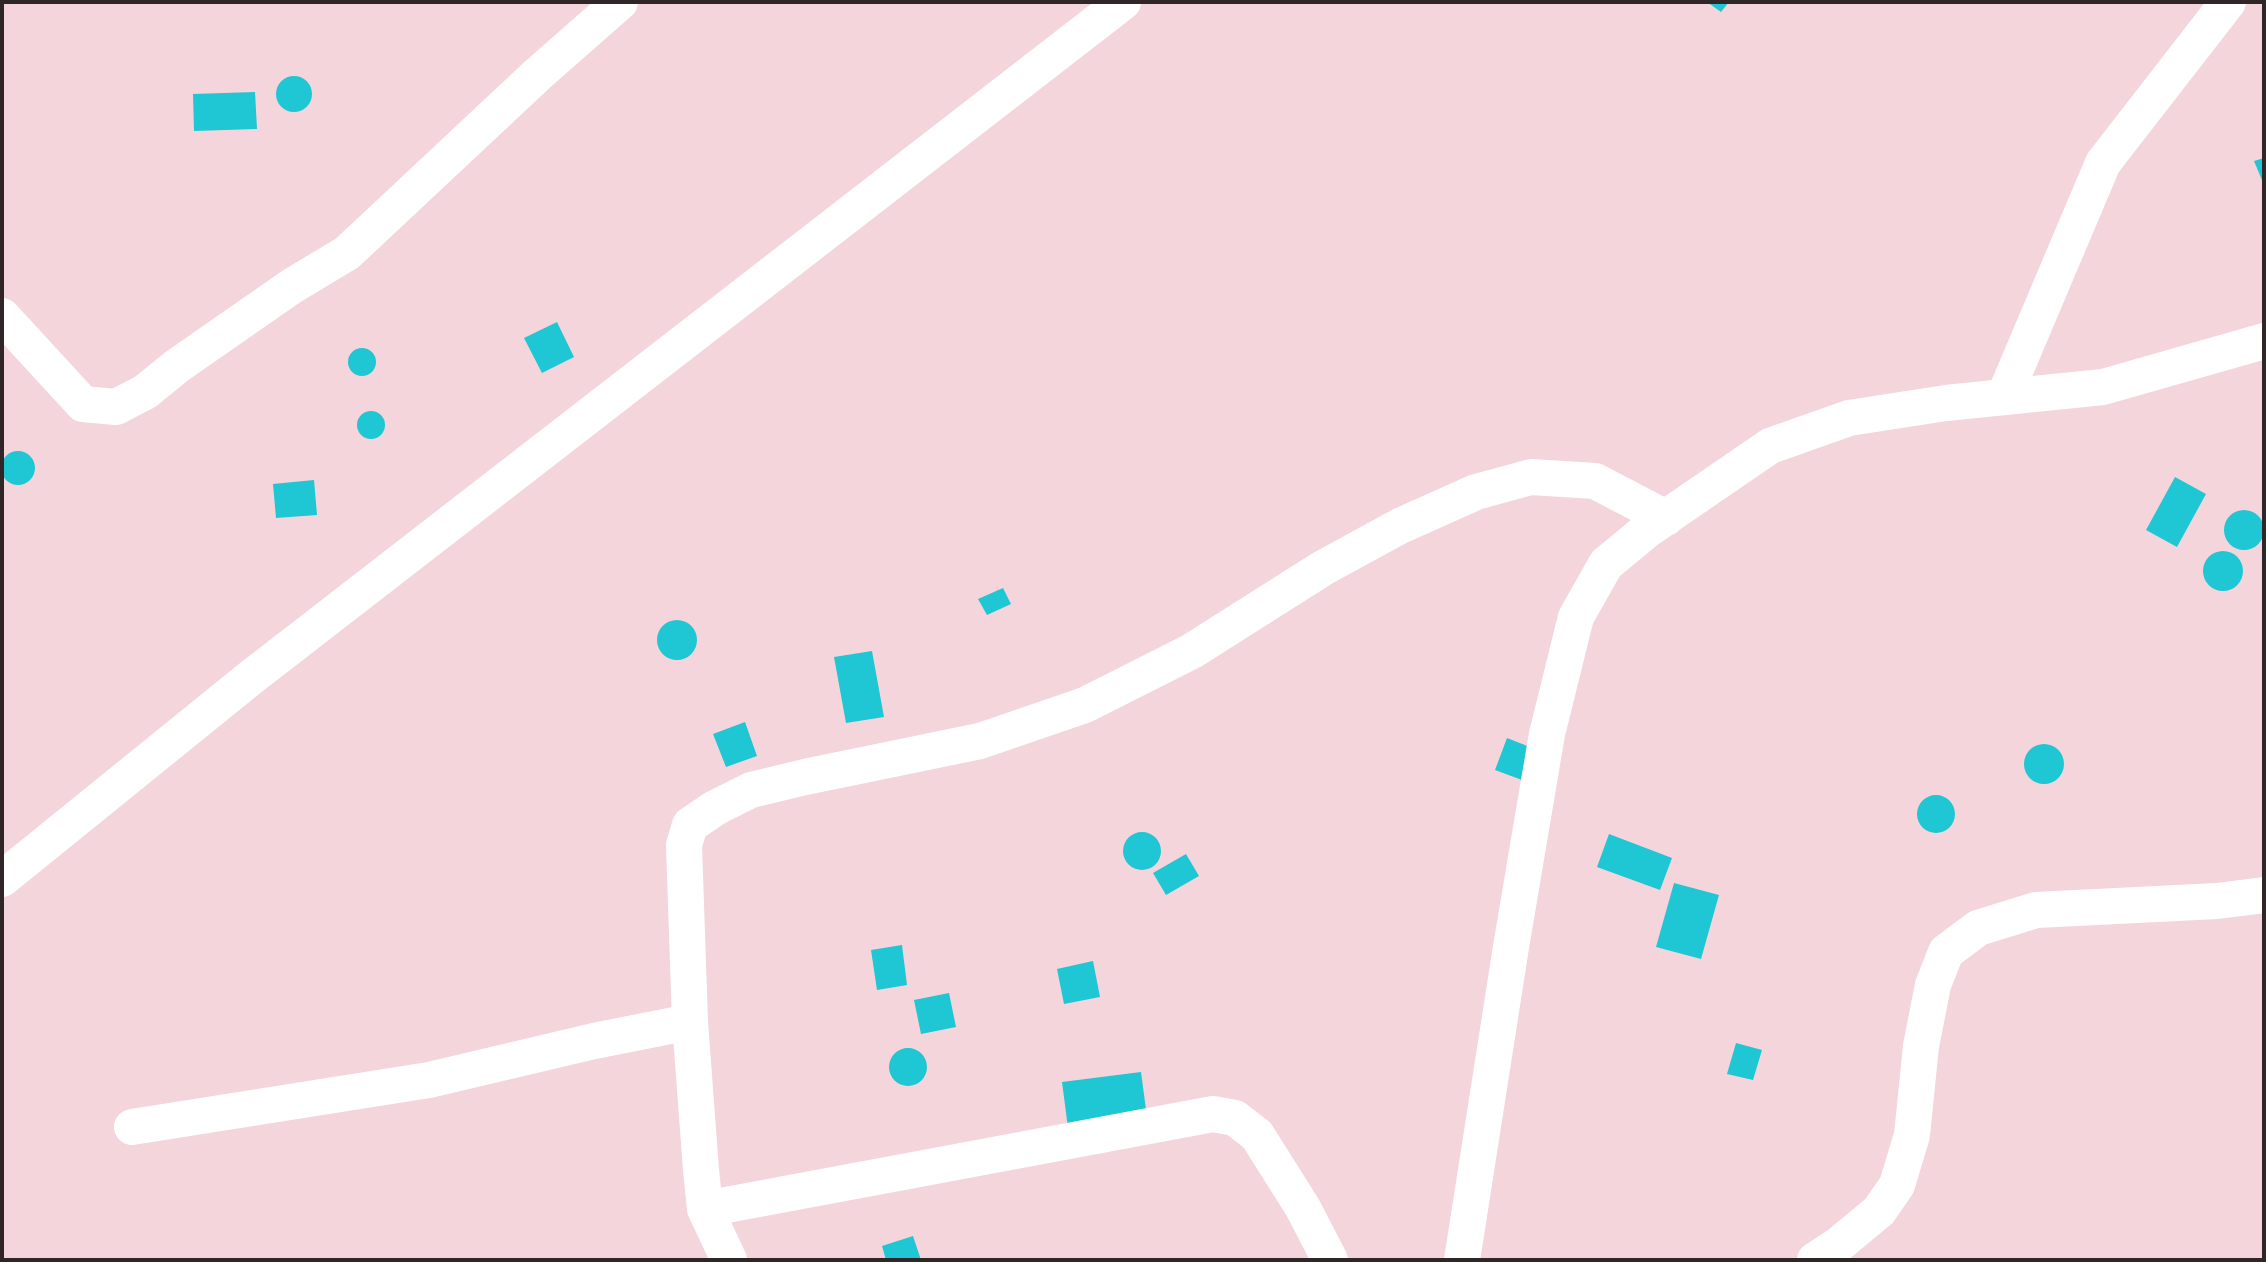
<!DOCTYPE html>
<style>
body{margin:0}
#map{position:relative;width:2266px;height:1262px;overflow:hidden;background:#f4d5db;font-family:"Work Sans",sans-serif}
canvas{display:block}
.frame{position:absolute;inset:0;border:4px solid #302527;pointer-events:none}
</style>
<div id="map">
<canvas width="2266" height="1262"></canvas>
<div class="frame"></div>
</div>
<script>
const g = document.querySelector('canvas').getContext('2d');
g.lineJoin = 'round';
function fillPath(path, color) { g.fillStyle = color; g.fill(path, 'evenodd'); }
const poly = rows => new Path2D(rows.map(r => 'M' + r).join(''));
function trace(path, color, width, dash) { g.strokeStyle = color; g.lineWidth = width; g.lineCap = dash ? 'butt' : 'round'; g.setLineDash(dash || []); g.stroke(path); }
fillPath(poly([
 [1707,2,1729,2,1721,12],
 '276 94a18 18 0 1 1 36 0a18 18 0 1 1-36 0Z',
 [255,92,257,129,194,131,193,94],
 [2264,158,2264,185,2254,161],
 [557,322,574,357,542,373,524,338],
 '348 362a14 14 0 1 1 28 0a14 14 0 1 1-28 0Z',
 '357 425a14 14 0 1 1 28 0a14 14 0 1 1-28 0Z',
 '1 468a17 17 0 1 1 34 0a17 17 0 1 1-34 0Z',
 [2175,477,2206,494,2177,547,2146,530],
 [314,480,317,515,276,518,273,484],
 '2224 530a20 20 0 1 1 40 0a20 20 0 1 1-40 0Z',
 '2203 571a20 20 0 1 1 40 0a20 20 0 1 1-40 0Z',
 [1003,588,1011,604,987,615,978,599],
 '657 640a20 20 0 1 1 40 0a20 20 0 1 1-40 0Z',
 [872,651,884,717,846,723,834,657],
 [745,722,757,756,726,767,713,734],
 [1507,738,1535,749,1522,780,1495,770],
 '2024 764a20 20 0 1 1 40 0a20 20 0 1 1-40 0Z',
 '1917 814a19 19 0 1 1 38 0a19 19 0 1 1-38 0Z',
 '1123 851a19 19 0 1 1 38 0a19 19 0 1 1-38 0Z',
 [1609,834,1672,858,1660,890,1597,867],
 [1186,854,1199,876,1166,895,1153,873],
 [1674,883,1719,895,1701,959,1656,947],
 [902,945,907,985,877,990,871,950],
 [1093,961,1100,997,1064,1004,1057,969],
 [949,993,956,1027,921,1034,914,1000],
 [1736,1043,1762,1050,1753,1080,1727,1074],
 '889 1067a19 19 0 1 1 38 0a19 19 0 1 1-38 0Z',
 [1141,1072,1147,1117,1068,1128,1062,1082],
 [913,1236,921,1260,886,1260,882,1246]
]), '#1fc6d3');
trace(poly([
 [2,316,83,404,116,407,145,392,177,366,292,286,347,253,537,75,620,2],
 [2004,397,2103,163,2228,2],
 [2,879,249,679,1123,2],
 [690,1022,701,1170,705,1209,729,1260],
 [132,1127,429,1080,594,1041,690,1022,684,845,690,825,715,808,751,790,805,777,980,741,1085,705,1192,651,1323,568,1400,526,1476,492,1531,477,1595,481,1666,518],
 [705,1209,1213,1114,1235,1118,1257,1135,1303,1208,1330,1260],
 [1462,1260,1511,947,1547,734,1576,617,1606,564,1646,531,1770,446,1849,418,1946,403,2103,387,2264,341],
 [1815,1260,1838,1245,1879,1211,1897,1185,1912,1135,1921,1046,1933,985,1946,952,1978,928,2036,910,2217,901,2264,895]
]), '#fff', 36);
</script>
